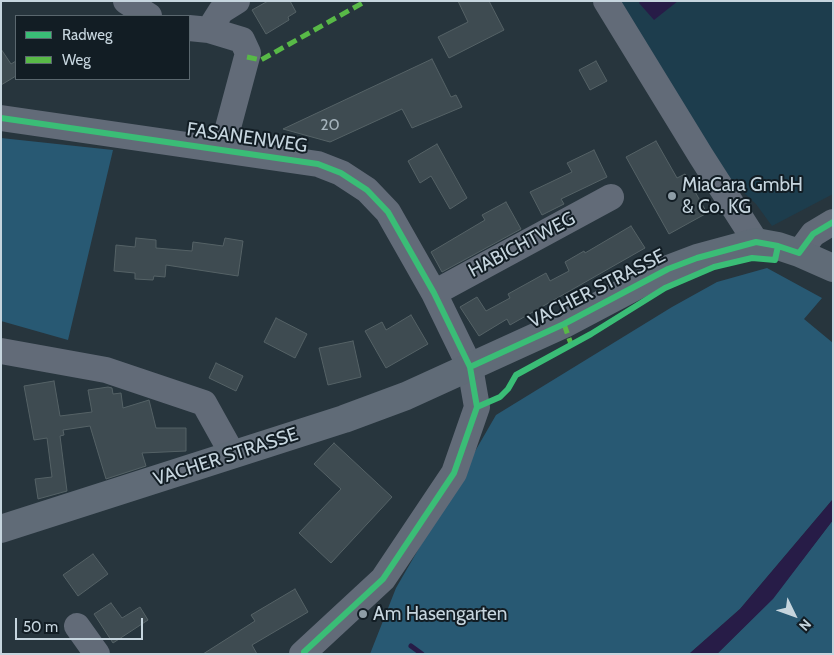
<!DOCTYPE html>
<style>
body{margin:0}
#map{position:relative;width:834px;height:655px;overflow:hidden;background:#27353d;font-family:Cabin,sans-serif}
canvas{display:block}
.frame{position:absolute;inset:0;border:2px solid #c6d5de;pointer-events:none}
.legend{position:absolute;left:15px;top:15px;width:175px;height:65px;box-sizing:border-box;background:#121d24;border:1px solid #5a676e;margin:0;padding:6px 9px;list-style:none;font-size:15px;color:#c6d5de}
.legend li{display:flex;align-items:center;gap:10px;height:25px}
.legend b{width:25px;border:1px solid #5a676e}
.north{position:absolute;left:769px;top:590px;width:50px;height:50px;-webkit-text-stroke:4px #121d24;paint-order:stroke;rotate:132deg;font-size:14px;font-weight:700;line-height:20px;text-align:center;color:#c6d5de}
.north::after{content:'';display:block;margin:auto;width:18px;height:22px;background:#c6d5de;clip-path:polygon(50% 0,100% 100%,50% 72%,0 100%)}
.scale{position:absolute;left:15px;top:618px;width:128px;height:22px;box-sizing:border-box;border:2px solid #c6d5de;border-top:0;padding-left:6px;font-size:15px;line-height:18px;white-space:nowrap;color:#c6d5de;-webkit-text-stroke:4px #121d24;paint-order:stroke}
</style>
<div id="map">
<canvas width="834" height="655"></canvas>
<div class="frame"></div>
<ul class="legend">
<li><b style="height:6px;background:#3abd76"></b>Radweg</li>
<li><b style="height:6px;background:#58b947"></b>Weg</li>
</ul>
<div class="north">N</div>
<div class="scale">50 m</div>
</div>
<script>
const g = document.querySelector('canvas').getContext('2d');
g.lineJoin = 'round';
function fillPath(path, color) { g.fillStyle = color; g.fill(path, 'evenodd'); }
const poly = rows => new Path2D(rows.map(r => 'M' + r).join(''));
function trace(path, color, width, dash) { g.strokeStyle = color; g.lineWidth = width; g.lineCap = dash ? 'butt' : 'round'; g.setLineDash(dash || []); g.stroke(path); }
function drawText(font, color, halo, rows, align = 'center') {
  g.font = font + ' Cabin,sans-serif'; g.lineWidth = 4; g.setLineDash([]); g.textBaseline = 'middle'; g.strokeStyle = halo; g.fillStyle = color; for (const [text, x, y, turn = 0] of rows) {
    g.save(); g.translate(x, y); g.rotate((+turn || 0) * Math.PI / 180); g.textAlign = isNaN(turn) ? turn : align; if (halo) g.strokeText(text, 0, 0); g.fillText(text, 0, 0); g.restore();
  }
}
fillPath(poly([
 [614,1,833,1,833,194,772,226,756,204,726,176]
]), '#1d3d4d');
fillPath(poly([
 [1,138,113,150,68,340,1,321],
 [767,268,822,298,804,319,833,343,833,499,740,609,689,654,370,654,396,588,496,415,672,307,717,282],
 [833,520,833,654,717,654,773,598]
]), '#285973');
fillPath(poly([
 [640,1,678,1,654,20,639,3],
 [833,499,833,520,773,599,717,654,689,654,740,609]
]), '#271c47');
trace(poly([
 [411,646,422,654]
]), '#271c47', 5);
const building = poly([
 [268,1,290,1,296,12,288,17,289,20,266,34,252,10,268,1],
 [458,1,489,1,504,30,449,58,438,37,468,22,458,1],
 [1,49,11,64,16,61,16,76,1,85,1,49],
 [432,59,451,97,456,95,462,107,412,128,402,109,330,142,283,129,432,59],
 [596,61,607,81,590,90,579,70,596,61],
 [656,141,677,178,685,174,707,213,669,234,626,157,656,141],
 [437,144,467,198,450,209,431,176,420,183,408,161,437,144],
 [594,150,607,177,561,199,564,204,542,215,530,192,572,172,567,163,594,150],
 [506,202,521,229,442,272,431,252,485,220,482,215,506,202],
 [631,226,645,248,510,325,507,319,479,336,460,307,477,297,486,311,510,298,508,294,546,273,550,281,569,271,565,262,584,251,585,253,631,226],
 [136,238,156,240,156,248,192,251,193,242,223,246,225,238,243,241,238,276,166,265,165,277,154,276,153,280,135,279,135,273,114,271,116,245,135,247,136,238],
 [411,315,428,344,386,368,365,331,382,322,386,330,411,315],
 [276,318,307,334,295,358,264,342,276,318],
 [353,341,361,377,328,385,319,348,353,341],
 [216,363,243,376,236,391,209,378,216,363],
 [54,381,60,416,92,412,88,390,108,387,112,388,113,394,121,393,123,408,149,400,156,428,186,428,186,451,142,453,146,466,106,479,90,426,63,430,64,435,60,436,67,491,38,499,35,479,52,477,47,438,34,440,24,386,54,381],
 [334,443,392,497,331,563,299,533,341,489,314,464,334,443],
 [93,554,108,574,78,596,63,575,93,554],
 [295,589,308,612,252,645,257,654,203,654,255,621,251,615,295,589],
 [111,603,122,618,140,607,148,620,113,643,94,614,111,603]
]);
fillPath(building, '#3e4b51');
trace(building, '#556266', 1);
trace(poly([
 [126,1,149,16],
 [606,1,701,156,756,242],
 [189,28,209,30,242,40,248,53,222,150],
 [209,30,221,11,237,1],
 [1,118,318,164,341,173,367,190,388,212,434,293,470,367,477,407,454,473,383,579,302,654],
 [799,253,813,234,833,222],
 [434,293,611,197],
 [1,351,106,370,204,403,233,455],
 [77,626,97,654]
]), '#626b78', 26);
trace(poly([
 [1,529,344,419,406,396,564,324,668,269,697,258,756,242,778,246,799,253,833,268]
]), '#606b77', 28);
trace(poly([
 [247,57,261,60,366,1],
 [564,324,571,344]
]), '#58b947', 5, [10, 5]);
trace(poly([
 [1,118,318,164,341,173,367,190,388,212,434,293,470,367,477,407,454,473,383,579,304,652,305,654],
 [470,367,564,324,668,269,697,258,756,242,778,246,799,253,813,234,833,222],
 [477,407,500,397,508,389,516,375,591,334,665,288,714,267,752,258,775,260,778,246]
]), '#3abd76', 6);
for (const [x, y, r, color] of [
 [672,196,5,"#8e9da6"],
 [363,614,5,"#8e9da6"]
]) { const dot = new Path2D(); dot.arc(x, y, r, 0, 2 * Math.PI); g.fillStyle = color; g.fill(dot); trace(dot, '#121d24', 2); }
drawText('16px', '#a4b2bb', null, [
 ["20",330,125]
]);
drawText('19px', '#c6d5de', '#121d24', [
 ["FASANENWEG",247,138,8],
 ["HABICHTWEG",522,245,-28],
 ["VACHER STRASSE",597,289,-27],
 ["VACHER STRASSE",226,457,-18]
]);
drawText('19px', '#c6d5de', '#121d24', [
 ["MiaCara GmbH",682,185],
 ["& Co. KG",682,207],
 ["Am Hasengarten",373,614]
], 'left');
</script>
